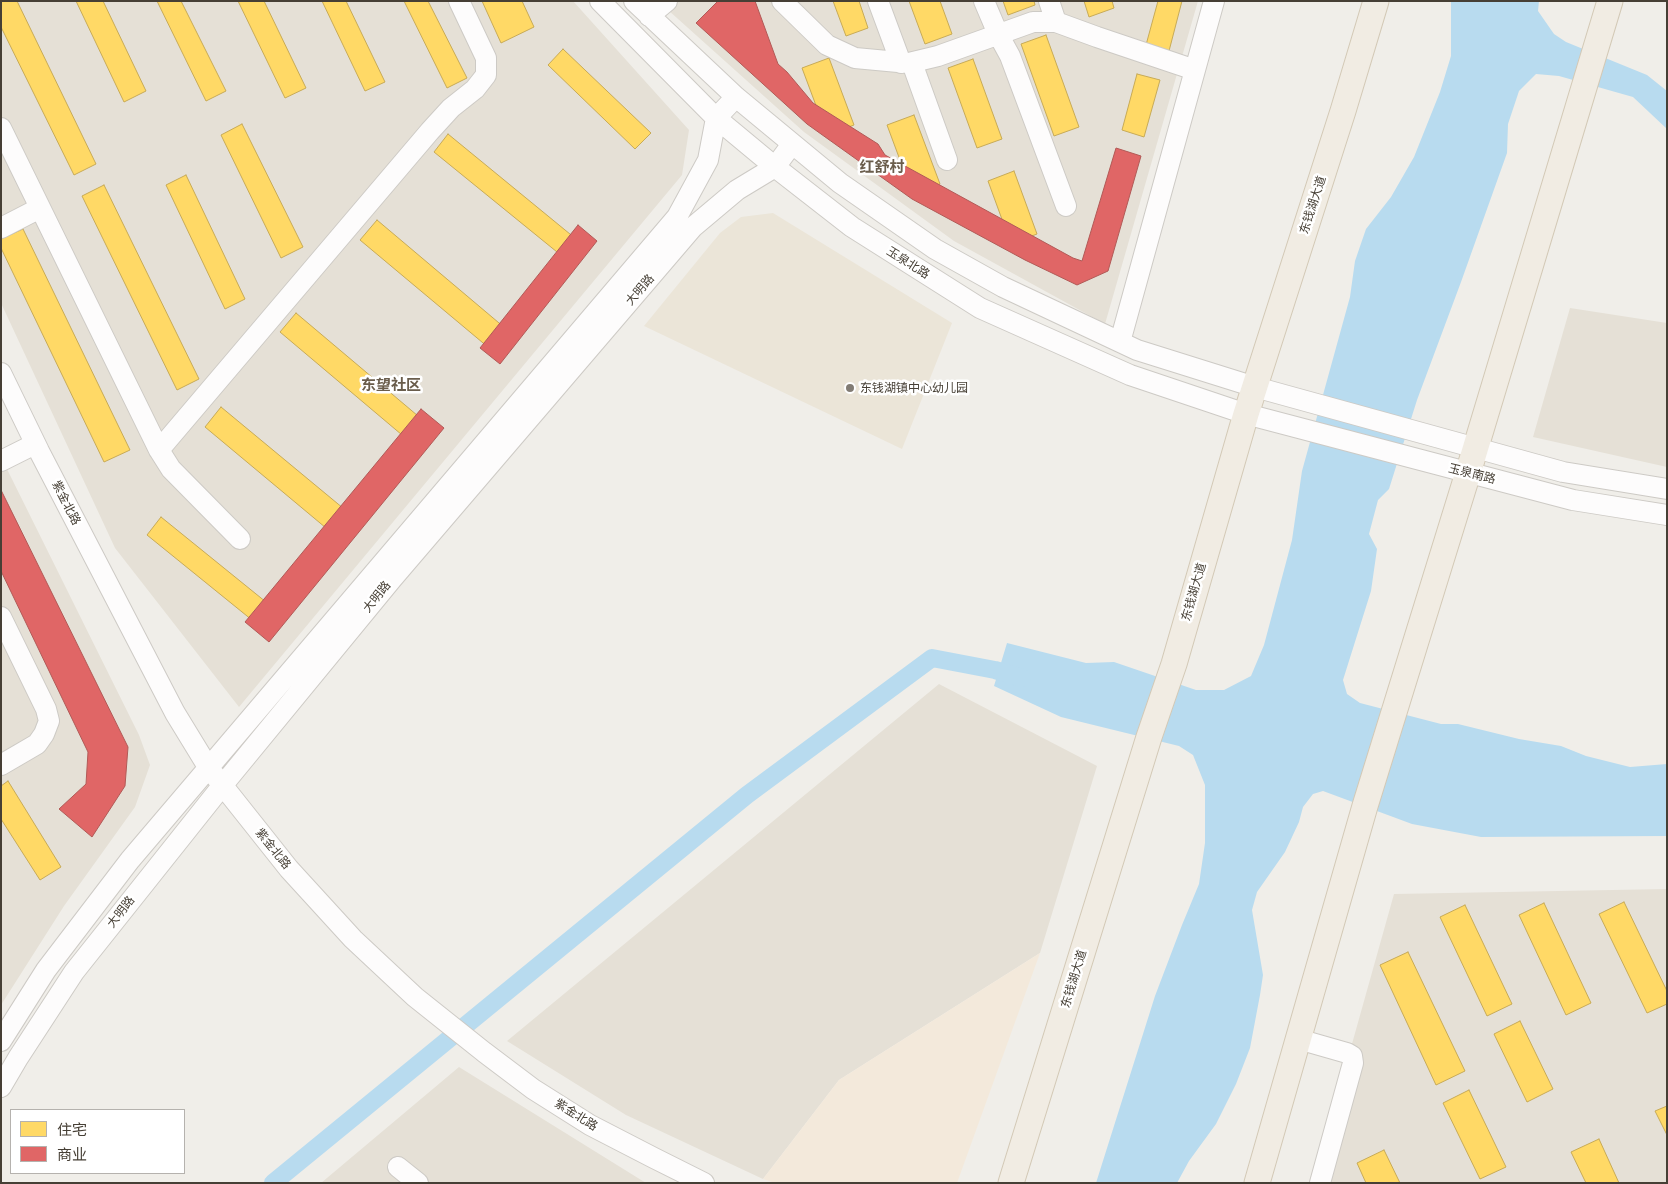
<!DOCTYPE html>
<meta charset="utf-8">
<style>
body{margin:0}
#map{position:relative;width:1668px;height:1184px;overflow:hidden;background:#f0eee9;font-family:Inter,"Noto Sans SC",sans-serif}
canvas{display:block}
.frame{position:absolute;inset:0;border:2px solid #463f35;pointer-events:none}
.legend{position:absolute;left:10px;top:1109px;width:175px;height:65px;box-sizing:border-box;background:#fff;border:1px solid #b5b2ae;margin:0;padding:6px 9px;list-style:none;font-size:15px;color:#463f35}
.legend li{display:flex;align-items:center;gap:10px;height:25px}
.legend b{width:25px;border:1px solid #b5b2ae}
</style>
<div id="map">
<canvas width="1668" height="1184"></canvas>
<div class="frame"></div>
<ul class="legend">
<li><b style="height:14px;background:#ffd966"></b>住宅</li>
<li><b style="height:14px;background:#e06666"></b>商业</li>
</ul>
</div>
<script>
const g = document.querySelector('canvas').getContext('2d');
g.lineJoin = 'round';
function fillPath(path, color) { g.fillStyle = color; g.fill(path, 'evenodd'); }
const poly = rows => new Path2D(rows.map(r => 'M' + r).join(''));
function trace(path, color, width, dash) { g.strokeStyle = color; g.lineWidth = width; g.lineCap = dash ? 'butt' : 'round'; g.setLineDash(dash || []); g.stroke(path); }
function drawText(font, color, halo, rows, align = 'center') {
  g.font = font + ' Inter,"Noto Sans SC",sans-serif'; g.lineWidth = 5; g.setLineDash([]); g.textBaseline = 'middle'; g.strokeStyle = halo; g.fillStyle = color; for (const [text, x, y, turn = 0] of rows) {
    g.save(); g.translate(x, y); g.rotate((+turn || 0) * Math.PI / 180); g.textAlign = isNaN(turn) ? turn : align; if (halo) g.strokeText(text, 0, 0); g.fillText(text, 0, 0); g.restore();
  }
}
fillPath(poly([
 [1,1,573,1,689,130,682,175,239,707,115,548,1,303],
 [658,1,1198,1,1105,324,954,241,804,132],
 [1570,308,1667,323,1667,467,1533,437],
 [1,457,139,735,150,765,135,807,64,906,1,1005],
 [939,684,1097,766,1040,953,839,1080,763,1179,626,1115,507,1041],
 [1667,889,1667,1183,1313,1183,1394,894],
 [459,1067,646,1183,321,1183]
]), '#e5e0d6');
fillPath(poly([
 [1040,953,957,1183,775,1183,763,1179,839,1080]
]), '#f3e9db');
fillPath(poly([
 [773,213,952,323,902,449,644,326,720,233,741,217]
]), '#ebe5d8');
fillPath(poly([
 [1451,1,1539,1,1538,11,1554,34,1566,42,1647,75,1667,91,1667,129,1633,97,1559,76,1536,74,1519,91,1508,124,1507,153,1461,282,1417,400,1389,489,1378,500,1369,534,1377,549,1371,591,1343,680,1347,694,1360,703,1441,724,1458,724,1519,739,1561,746,1586,756,1630,767,1667,764,1667,836,1481,837,1412,824,1323,791,1313,794,1303,807,1299,822,1285,852,1257,892,1252,910,1263,975,1260,995,1250,1048,1236,1084,1216,1124,1189,1161,1177,1183,1096,1183,1155,996,1182,925,1199,884,1205,843,1205,785,1193,755,1179,746,1061,717,994,686,1007,643,1086,663,1114,662,1196,690,1224,690,1251,676,1264,645,1292,540,1302,471,1350,297,1355,261,1366,229,1391,197,1414,157,1440,92,1451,56]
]), '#b8dbef');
const homes = poly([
 [1,1,17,1,96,164,74,175,1,27,1,1],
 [76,1,103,1,146,91,124,102,76,1],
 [157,1,181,1,226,91,206,101,157,1],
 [238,1,264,1,306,88,285,98,238,1],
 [322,1,346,1,385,82,365,91,322,1],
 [404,1,428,1,467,78,447,88,404,1],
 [482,1,522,1,534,27,501,43,482,1],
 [722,1,753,1,775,59,748,70,722,1],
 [833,1,859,1,868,28,846,36,833,1],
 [909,1,940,1,952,34,925,44,909,1],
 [1003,1,1034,1,1035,5,1008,15,1003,1],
 [1084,1,1112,1,1114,8,1089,17,1084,1],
 [1158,1,1182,1,1169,51,1146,45,1158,1],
 [1046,35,1079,127,1054,136,1021,44,1046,35],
 [563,49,651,133,635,149,548,65,563,49],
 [829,58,854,125,827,135,802,68,829,58],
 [973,59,1002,139,977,148,948,68,973,59],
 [1137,74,1160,80,1144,137,1122,130,1137,74],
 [914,115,940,184,913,195,887,125,914,115],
 [242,124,303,247,281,258,221,135,242,124],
 [448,134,587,248,573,265,434,152,448,134],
 [1116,150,1139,156,1107,268,1085,262,1116,150],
 [1014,171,1037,234,1011,244,988,181,1014,171],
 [186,175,245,299,225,309,166,185,186,175],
 [104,185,199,379,177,390,82,196,104,185],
 [377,220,518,339,501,358,360,240,377,220],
 [23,229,130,450,104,462,1,248,1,239,23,229],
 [296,313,437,432,421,451,280,332,296,313],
 [221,407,361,523,344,543,205,427,221,407],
 [1,495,65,626,41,638,1,558,1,495],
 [161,517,282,615,268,633,147,535,161,517],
 [79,655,124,749,100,760,55,667,79,655],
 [8,781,61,867,40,880,1,819,1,786,8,781],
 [1624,902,1667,991,1667,1004,1647,1013,1599,914,1624,902],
 [1544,903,1591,1003,1566,1015,1519,915,1544,903],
 [1465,905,1512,1004,1487,1016,1440,917,1465,905],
 [1408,952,1465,1071,1436,1085,1380,965,1408,952],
 [1520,1021,1553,1089,1527,1102,1494,1034,1520,1021],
 [1469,1090,1506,1167,1480,1179,1443,1103,1469,1090],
 [1667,1106,1667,1135,1655,1111,1667,1106],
 [1599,1139,1619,1183,1586,1183,1571,1152,1599,1139],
 [1384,1150,1400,1183,1366,1183,1357,1163,1384,1150]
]);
fillPath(homes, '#ffd966');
trace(homes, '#c8ab57', 1);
const shops = poly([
 [718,1,755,1,778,64,787,72,813,103,878,144,885,155,1073,258,1082,261,1116,148,1141,156,1108,271,1077,285,1025,260,912,199,807,124,696,23,718,1],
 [578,225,597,241,500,364,480,348,578,225],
 [421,409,444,428,269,642,245,622,421,409],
 [1,490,128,747,125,786,92,837,59,809,86,784,88,752,1,571,1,490]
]);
fillPath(shops, '#e06666');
trace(shops, '#b25a57', 1);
trace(poly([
 [273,1183,747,795,932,658,995,670,1022,678]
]), '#b8dbef', 18);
const minor = poly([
 [600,1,716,118,775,167,852,227,980,308,1130,375,1246,414,1573,500,1667,515],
 [634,1,736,97,840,183,935,249,1003,287,1137,350,1255,387,1563,472,1667,489],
 [782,1,827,45,855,58,909,63,938,56,1033,22,1056,22,1097,37,1195,70],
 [878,1,901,63],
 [984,1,998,34,1010,56,1066,206],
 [1049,1,1056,22],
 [649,16,667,1],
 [912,63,947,160],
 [1,128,159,450,171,469,240,539],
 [1,228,40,208],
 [1120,342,1214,1],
 [1,373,39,451,175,713,208,767,289,869,353,939,415,997,484,1052,533,1089,590,1125,654,1158,704,1183],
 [159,450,430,131,451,108,475,89,486,75,486,58,459,1],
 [1,461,35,444],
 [1,617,46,709,49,721,44,734,37,744,1,765],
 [1298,1039,1347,1053,1352,1056,1353,1063,1320,1183],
 [1,1041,46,970,130,860,677,217,708,160,716,118,736,97],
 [1,1087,18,1058,74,972,222,786,392,579,693,227,737,190,775,167,792,144],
 [398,1167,418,1183]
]);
const major = poly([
 [1011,1183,1149,737,1174,664,1246,414,1343,111,1376,1],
 [1257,1183,1365,806,1468,473,1610,1]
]);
trace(minor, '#cdcac5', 22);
trace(major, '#d3c9b6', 27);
trace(minor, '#fdfcfc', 20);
trace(major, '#f1ece3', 25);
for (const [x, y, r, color] of [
 [850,388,5,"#827c74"]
]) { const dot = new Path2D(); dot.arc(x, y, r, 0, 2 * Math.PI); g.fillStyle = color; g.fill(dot); trace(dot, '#fff', 2); }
drawText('12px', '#463f35', '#fff', [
 ["东钱湖大道",1313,205,-72],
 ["玉泉北路",908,263,32],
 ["大明路",640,290,-49],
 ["玉泉南路",1472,474,14],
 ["紫金北路",66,503,63],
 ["东钱湖大道",1194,592,-74],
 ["大明路",377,597,-51],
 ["紫金北路",273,849,51],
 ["大明路",121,912,-52],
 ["东钱湖大道",1074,979,-73],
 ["紫金北路",576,1115,32]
]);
drawText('12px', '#463f35', '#fff', [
 ["东钱湖镇中心幼儿园",860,388]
], 'left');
drawText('bold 15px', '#6a5d4c', '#fff', [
 ["红舒村",882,167],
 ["东望社区",391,385]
]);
</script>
